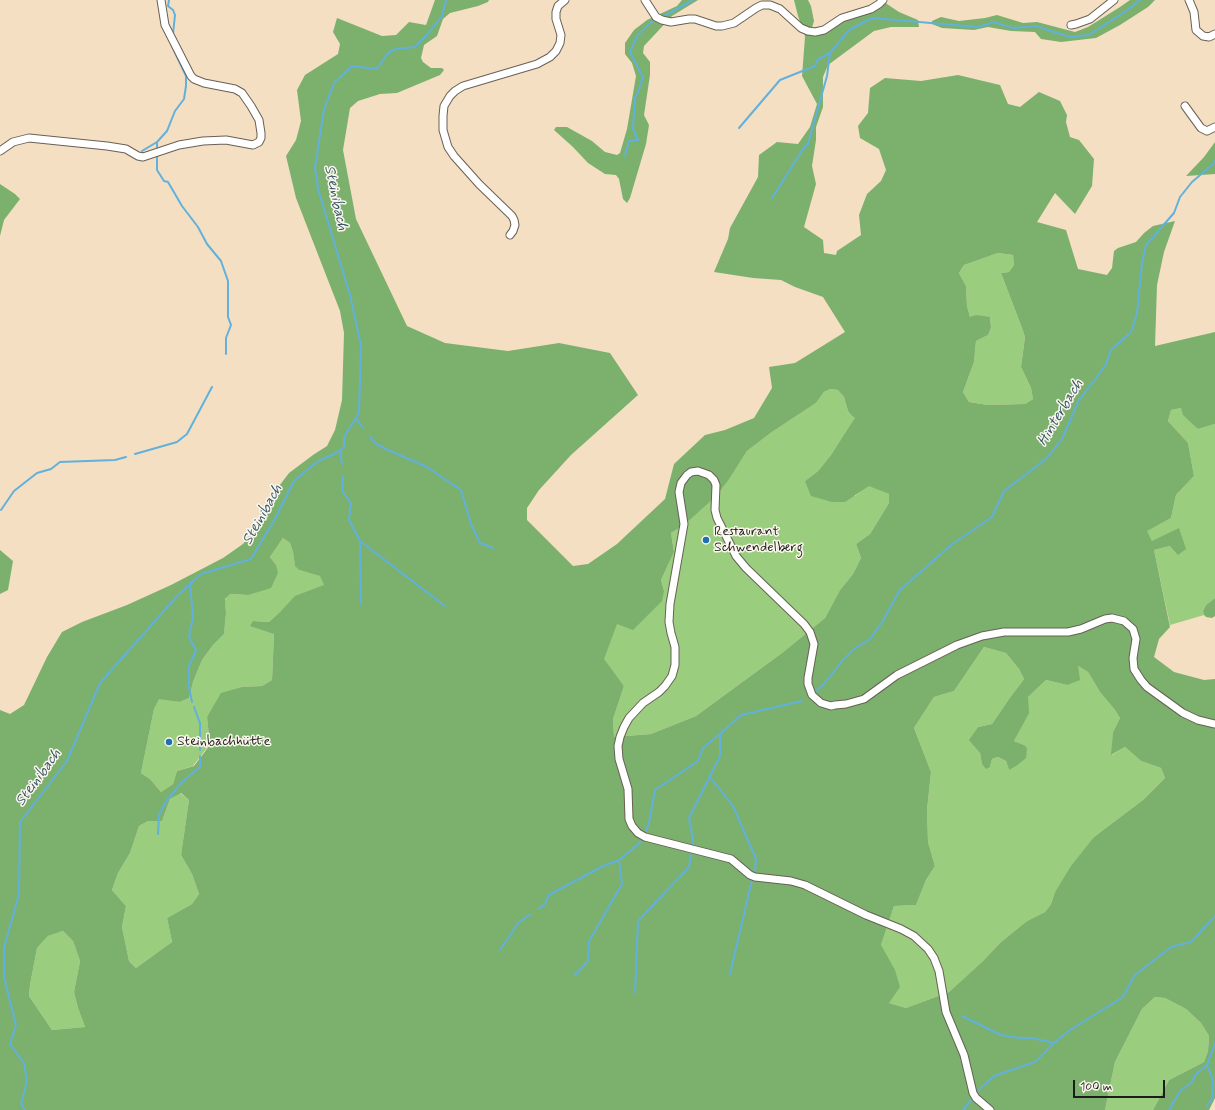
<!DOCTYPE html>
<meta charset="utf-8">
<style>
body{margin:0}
#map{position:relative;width:1215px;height:1110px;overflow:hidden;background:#f4dfc3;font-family:Mynerve,sans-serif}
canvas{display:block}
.scale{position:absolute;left:1073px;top:1080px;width:92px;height:18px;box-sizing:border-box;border:2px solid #1c1c1c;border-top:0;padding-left:5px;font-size:12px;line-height:14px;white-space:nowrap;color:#1c1c1c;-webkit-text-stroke:3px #fbf7ec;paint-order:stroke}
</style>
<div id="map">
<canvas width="1215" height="1110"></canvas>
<div class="scale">100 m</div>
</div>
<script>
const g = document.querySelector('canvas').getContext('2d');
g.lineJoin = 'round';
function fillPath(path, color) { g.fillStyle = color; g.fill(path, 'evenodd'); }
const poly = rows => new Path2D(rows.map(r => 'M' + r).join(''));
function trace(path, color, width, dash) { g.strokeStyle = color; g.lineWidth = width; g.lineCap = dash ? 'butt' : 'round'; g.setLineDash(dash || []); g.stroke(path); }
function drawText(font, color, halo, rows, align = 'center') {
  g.font = font + ' Mynerve,sans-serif'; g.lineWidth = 3; g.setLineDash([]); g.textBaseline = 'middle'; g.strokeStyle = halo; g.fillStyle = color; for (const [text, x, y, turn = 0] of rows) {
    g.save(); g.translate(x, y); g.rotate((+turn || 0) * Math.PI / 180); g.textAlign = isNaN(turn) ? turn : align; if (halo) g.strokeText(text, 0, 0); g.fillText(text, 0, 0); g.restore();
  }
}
fillPath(poly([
 [998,253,1013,255,1014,265,1009,272,1001,273,1022,328,1025,337,1021,367,1031,388,1033,399,1025,404,988,405,969,402,963,392,974,362,976,341,988,335,991,328,990,317,970,317,967,306,966,286,959,273,964,265],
 [830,389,838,390,844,397,848,411,851,415,856,418,831,455,818,471,805,481,855,496,869,485,889,494,889,503,870,534,856,544,861,558,853,574,840,590,825,618,782,653,696,716,651,734,614,737,613,719,624,686,603,659,617,623,664,591,661,580,674,552,671,533,684,525,730,478,747,451,772,432,816,403,824,392],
 [1181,408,1198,429,1215,424,1215,598,1206,605,1203,611,1204,615,1170,625,1154,550,1170,546,1186,549,1152,541,1146,531,1171,518,1176,495,1194,476,1188,443,1168,421,1171,410],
 [283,538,290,543,293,552,295,565,299,570,321,576,325,585,311,591,281,611,269,622,254,621,274,634,272,680,262,686,242,687,207,717,210,744,193,766,177,771,173,784,161,792,150,779,141,773,154,709,159,698,180,702,189,698,193,682,202,660,213,645,224,634,226,613,225,600,229,594,248,595,276,565,270,557],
 [984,647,1006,653,1019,669,1024,679,1009,699,992,724,978,727,970,740,980,753,982,764,990,767,992,759,998,757,1006,761,1009,770,1024,745,1014,741,1028,713,1028,697,1046,680,1067,685,1078,666,1088,672,1100,692,1115,710,1120,718,1113,732,1112,755,1125,747,1141,761,1161,768,1165,778,1143,800,1094,837,1055,892,1051,904,1045,912,1027,921,1001,942,983,961,949,992,906,1008,889,1003,881,945,894,906,916,905,926,880,935,866,928,842,927,810,931,772,914,728,934,697,954,691],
 [180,793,189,800,181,855,192,874,199,894,192,904,167,918,172,942,136,968,129,961,122,927,126,906,112,890,118,873,130,853,139,826,148,821,162,821,170,799],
 [63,931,73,941,80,961,74,992,78,1008,85,1027,52,1030,29,996,30,985,37,948,48,936],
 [1155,997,1165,998,1186,1009,1201,1023,1209,1036,1208,1051,1204,1062,1169,1080,1153,1110,1105,1110,1115,1062,1142,1009]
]), '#9bcd7e');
fillPath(poly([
 [435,0,489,0,488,2,478,6,450,13,443,19,437,36,424,45,421,58,423,62,431,68,442,68,444,70,440,75,397,93,380,94,358,101,350,108,343,150,356,219,407,326,445,343,508,351,559,343,610,353,638,395,571,455,539,490,527,508,527,520,573,566,588,564,617,544,665,499,674,464,705,435,725,430,754,418,772,388,769,367,795,363,845,332,823,297,795,287,781,280,753,278,714,272,728,239,730,228,758,177,759,155,777,142,798,144,810,127,817,104,802,76,805,37,804,32,810,33,836,23,884,2,899,12,918,20,919,27,891,27,874,31,828,65,823,77,823,107,816,127,816,140,812,166,816,184,804,227,823,240,824,253,836,255,837,251,861,235,859,215,867,194,881,181,886,170,879,149,860,138,858,126,868,113,870,88,885,78,921,81,958,75,1000,85,1008,104,1020,107,1039,92,1060,101,1067,115,1066,122,1070,137,1079,140,1094,159,1092,186,1075,214,1055,193,1037,222,1066,230,1078,269,1107,275,1112,268,1114,251,1118,248,1136,242,1144,233,1153,226,1175,221,1164,252,1157,285,1155,346,1215,332,1215,424,1198,429,1183,415,1181,408,1171,410,1168,421,1188,443,1194,476,1176,495,1171,518,1147,531,1152,541,1179,528,1186,549,1178,555,1170,546,1154,550,1170,627,1159,639,1154,657,1174,672,1204,680,1215,679,1215,1098,1209,1110,1153,1110,1169,1080,1204,1062,1208,1051,1209,1036,1201,1023,1186,1009,1165,998,1155,997,1142,1009,1115,1062,1105,1110,0,1110,0,710,10,714,24,705,47,657,62,632,82,622,127,605,171,585,223,558,243,544,255,529,264,506,289,473,313,455,327,446,335,430,342,400,344,333,340,311,296,198,286,156,296,140,301,121,297,90,305,75,338,54,340,44,333,32,337,18,382,36,396,35,409,22,426,25],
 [998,253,1013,255,1014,265,1009,272,1001,273,1022,328,1025,337,1021,367,1031,388,1033,399,1025,404,988,405,969,402,963,392,974,362,976,341,988,335,991,328,990,317,976,315,970,317,967,306,966,286,959,273,964,265],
 [830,389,838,390,844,397,848,411,851,415,855,418,831,455,818,471,805,481,811,496,832,502,845,502,869,486,889,494,889,503,870,534,856,544,861,558,853,574,840,590,825,618,782,653,696,716,651,734,614,737,613,719,624,686,604,659,617,624,633,630,662,601,664,591,661,580,674,552,671,533,684,525,715,497,730,478,747,451,772,432,816,403,824,392],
 [283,538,290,543,293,552,295,566,299,570,320,576,324,585,295,596,281,611,269,622,253,621,250,626,274,634,272,680,262,686,242,687,221,693,207,717,210,745,194,766,177,771,173,784,161,792,150,779,141,773,154,709,159,699,180,702,189,698,193,682,202,660,213,645,224,634,226,613,225,599,230,594,248,595,271,588,278,573,276,565,270,557],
 [984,647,1006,653,1019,669,1024,679,1009,699,992,724,978,727,969,740,980,753,982,764,986,769,990,767,992,759,998,757,1006,761,1009,770,1016,766,1026,758,1027,748,1024,745,1014,741,1029,713,1028,697,1046,680,1067,685,1080,680,1078,666,1088,672,1100,692,1115,710,1120,718,1113,732,1111,755,1125,747,1141,761,1161,768,1165,778,1143,800,1094,837,1071,866,1055,892,1051,904,1045,912,1027,921,1001,942,983,961,949,992,906,1008,889,1003,900,987,895,970,881,945,894,906,916,905,926,880,935,866,928,842,927,810,931,772,914,728,934,697,954,691],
 [181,793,189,800,181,855,192,874,199,894,192,904,167,918,172,942,136,968,129,961,122,927,126,906,112,890,118,873,130,853,139,826,148,821,162,821,170,799],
 [63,931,73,941,80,961,74,992,78,1008,85,1027,52,1030,29,996,30,985,37,948,48,936],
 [682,0,698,0,672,16,644,46,643,53,650,62,650,75,644,115,649,125,646,144,630,198,627,203,623,199,619,179,616,175,605,174,588,163,573,147,554,130,556,127,567,127,592,141,605,152,617,155,620,153,627,129,636,76,632,63,625,54,625,43,634,30,647,20,677,6],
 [794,0,808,0,811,6,814,21,811,31,802,27,798,16],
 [1130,0,1155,0,1148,7,1120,25,1096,38,1061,42,1041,39,1035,32,1011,31,988,27,974,30,942,28,932,24,932,21,941,17,959,21,985,18,997,15,1023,23,1037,22,1075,32,1088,27,1120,7],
 [1215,142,1215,174,1186,176,1204,157],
 [0,184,15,194,20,199,4,220,0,236],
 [0,550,13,561,8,590,0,594],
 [1215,598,1215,616,1212,618,1206,617,1204,615,1203,611,1206,605]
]), '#7cb06d');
trace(poly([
 [169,0,168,6,173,10,175,15,173,34],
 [664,16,693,0],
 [739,128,780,80,815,66,818,59,830,53,849,30,872,18,978,27,994,22,1013,28,1036,26,1070,37,1089,35,1126,11,1140,0],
 [157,142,157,170,164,181,168,182,182,206,198,227,207,244,221,261,228,281,228,317,231,325,226,338,226,354],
 [142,151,157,142,167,131,175,111,184,99,186,86,186,76,171,44],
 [625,156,629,141,638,140,633,129,635,98,638,92,643,77,635,62,630,52,637,36,650,23,653,22],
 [772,198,803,149,808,144,827,76,830,53],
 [356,418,363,428],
 [370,437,375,443,386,449,427,467,461,490,471,524,480,543,493,548],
 [340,450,342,464],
 [135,454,177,442,187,434,212,387],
 [343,476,342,491,351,503,349,520,360,541,361,604],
 [1,510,14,491,37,473,51,469,60,462,115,460,126,457],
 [360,541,445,606],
 [190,583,193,617,189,637,196,650,189,666,189,687,192,702],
 [817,690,823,685,843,660,855,648,869,640,881,624,900,590,951,545,992,517,1004,491,1046,459,1062,439,1079,400,1105,366,1111,350,1131,332,1137,313,1142,263,1146,245,1174,213,1180,197,1192,182,1212,165,1215,161],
 [194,707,200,723,200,750],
 [710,777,733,806,756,859,755,871],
 [646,831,649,823,655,790,698,761,703,748,720,734,741,715,802,701],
 [158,834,159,815,167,800,183,781,200,767,200,756],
 [693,844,693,840,689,818,720,756,720,734],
 [538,909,545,904,549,895,603,866,619,860,641,842],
 [500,950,519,922,531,914],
 [730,974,752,880],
 [575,975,588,961,589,941,622,884,619,860],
 [635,993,638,921,689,867,691,855],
 [962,1016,1001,1035,1020,1038,1032,1038,1054,1043],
 [1207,1065,1211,1075,1213,1081,1212,1099,1207,1106],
 [979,1090,994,1076,1035,1062,1054,1043,1070,1030,1123,997,1135,975,1171,947,1191,942,1215,916],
 [25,1110,21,1104,27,1081,24,1063,10,1044,16,1025,4,977,4,948,19,894,20,822,67,761,100,683,177,596,201,574,251,559,275,519,294,481,318,461,336,453,344,447,344,437,359,413,361,345,350,295,318,189,315,168,324,109,334,83,352,66,377,69,386,56,391,51,396,49,415,47,427,35,442,16,446,0],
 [963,1110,972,1099],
 [1169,1110,1180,1091,1191,1083,1197,1073,1207,1065,1215,1043]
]), '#61b1dc', 2);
const minor = poly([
 [645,0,656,17,662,20,671,22,689,19,695,19,716,26,722,26,734,23,756,8,762,5,770,5,780,9,801,28,808,31,815,32,824,30,842,18,871,9,879,4,883,0],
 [1189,0,1194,12,1196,30,1203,36,1209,37,1215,34],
 [1071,25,1076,24,1090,19,1114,0],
 [1185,106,1201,128,1207,131,1215,127],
 [0,151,13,142,29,138,107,146,126,149,138,156,143,157,179,145,203,141,226,140,253,145,259,142,261,138,261,133,259,120,251,106,242,93,235,89,204,83,194,79,191,76,165,25,161,0],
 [510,235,513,231,515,225,514,220,512,216,479,184,454,156,448,147,443,130,443,116,444,106,450,96,455,91,463,86,537,64,550,57,556,51,560,43,561,35,556,19,556,12,558,6,565,0],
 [990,1110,976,1098,973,1093,964,1055,946,1012,939,971,934,958,928,949,914,936,901,929,866,915,805,885,791,881,755,877,750,875,731,859,645,837,638,833,632,826,629,819,628,789,619,759,618,746,620,737,624,727,629,718,643,703,659,692,665,686,672,676,675,665,675,647,671,633,669,622,670,604,684,524,679,492,681,483,687,475,691,472,698,471,709,475,714,480,716,485,715,510,717,518,736,556,746,568,804,624,810,632,814,644,808,678,808,684,812,695,821,703,831,706,835,705,846,704,864,699,897,675,957,645,982,636,1004,632,1068,632,1081,629,1105,619,1112,618,1124,621,1133,629,1136,639,1133,658,1134,669,1141,680,1147,687,1183,713,1198,720,1215,724]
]);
trace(minor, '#686056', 9);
trace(minor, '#fff', 7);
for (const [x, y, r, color] of [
 [706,540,4,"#1f6fb2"],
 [169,742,4,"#1f6fb2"]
]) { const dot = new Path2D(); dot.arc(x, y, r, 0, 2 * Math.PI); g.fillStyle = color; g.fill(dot); trace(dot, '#fbf7ec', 1.5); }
drawText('14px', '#1c1c1c', '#fbf7ec', [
 ["Restaurant",714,532],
 ["Schwendelberg",714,548],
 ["Steinbachhütte",177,742]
], 'left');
drawText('italic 15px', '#385869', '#fbf7ec', [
 ["Steinibach",335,198,78],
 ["Hinterbach",1061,413,-59],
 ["Steinibach",263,515,-61],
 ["Steinibach",39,778,-54]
]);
</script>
